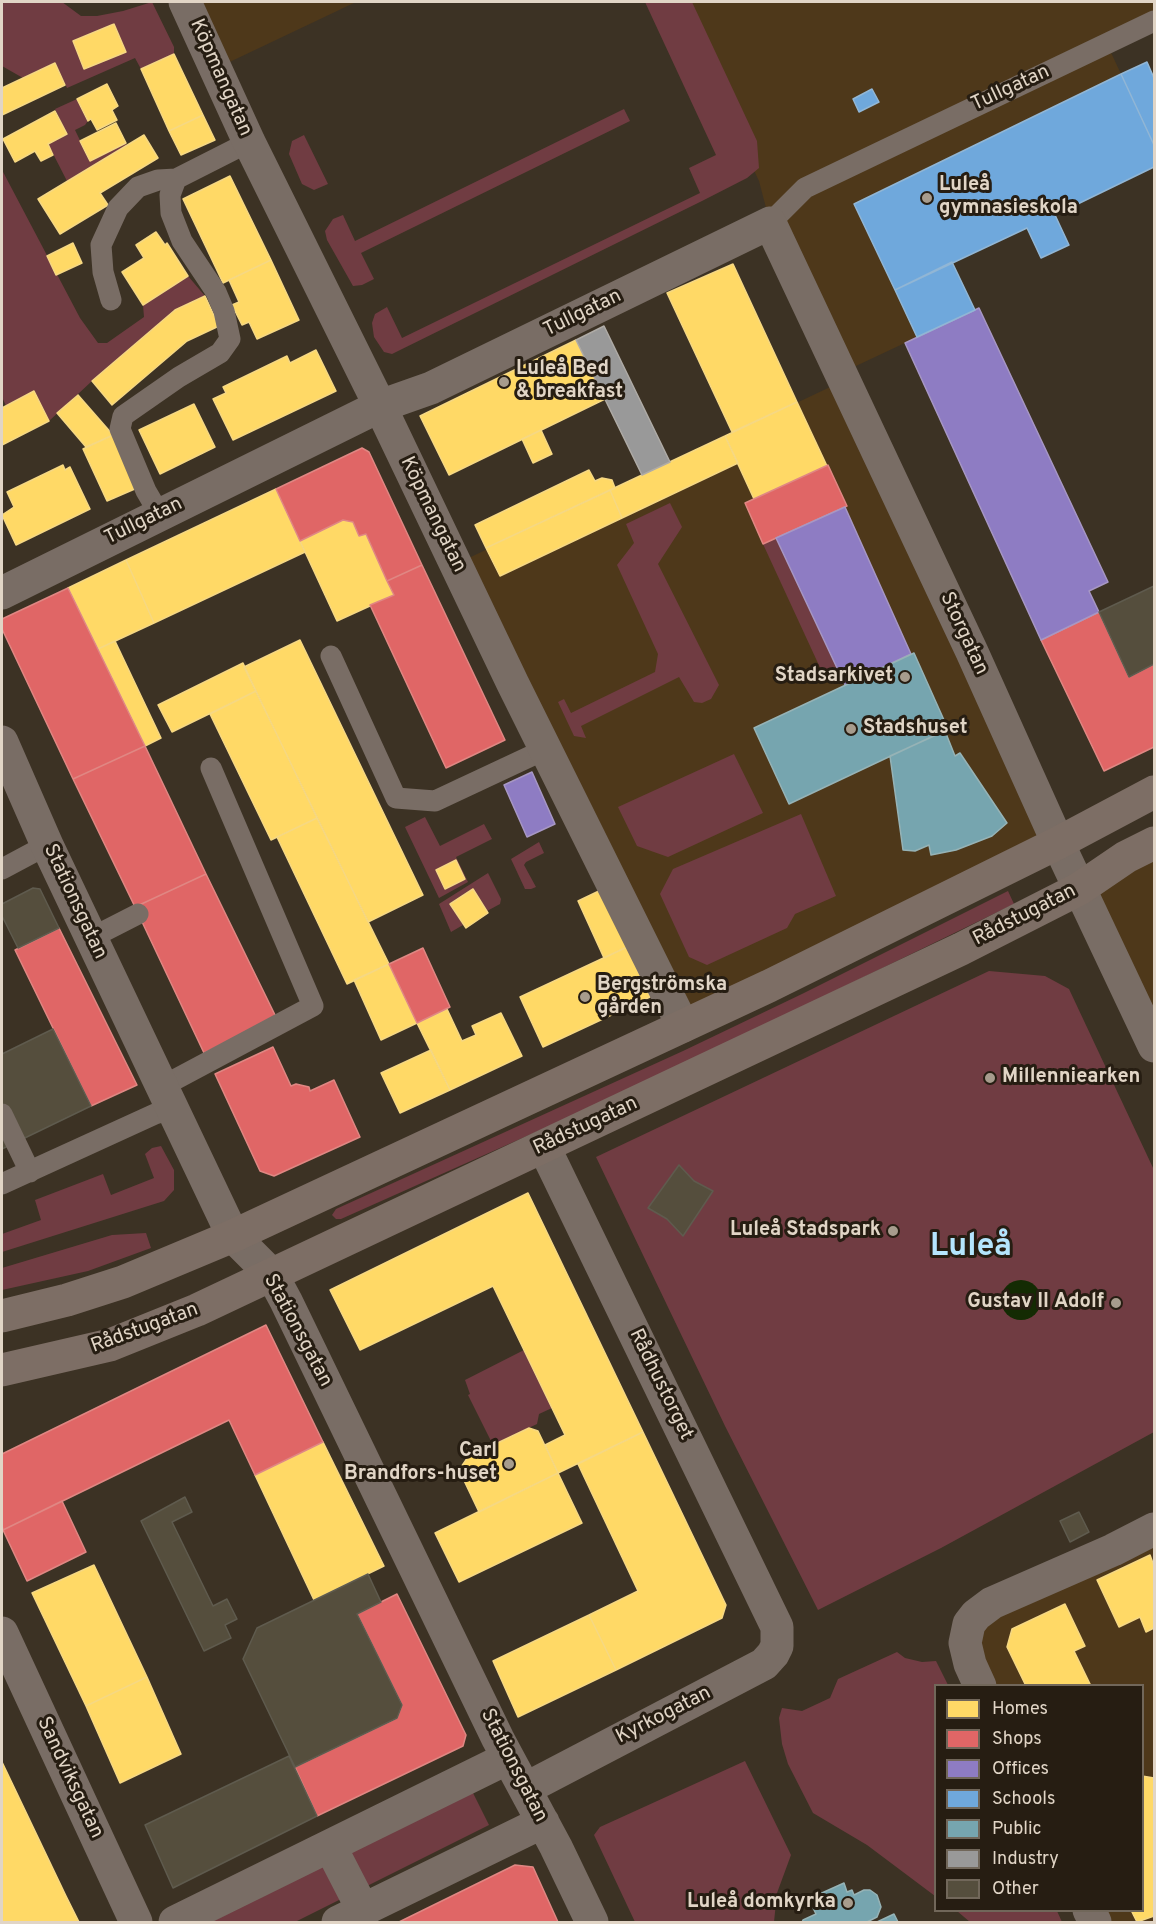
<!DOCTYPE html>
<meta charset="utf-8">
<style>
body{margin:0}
#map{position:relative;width:1156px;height:1924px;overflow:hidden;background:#3c3224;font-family:Overpass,sans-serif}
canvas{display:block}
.frame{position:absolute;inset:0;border:3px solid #e1d5c6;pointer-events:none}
.legend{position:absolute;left:934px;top:1684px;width:210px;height:228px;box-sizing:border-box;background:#261d12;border:2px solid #71675a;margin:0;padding:8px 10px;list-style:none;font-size:18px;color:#e1d5c6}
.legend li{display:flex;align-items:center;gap:12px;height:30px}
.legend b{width:30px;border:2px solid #71675a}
</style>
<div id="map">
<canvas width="1156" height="1924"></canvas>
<div class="frame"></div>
<ul class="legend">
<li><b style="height:16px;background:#ffd966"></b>Homes</li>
<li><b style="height:16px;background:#e06666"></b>Shops</li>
<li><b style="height:16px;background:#8e7cc3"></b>Offices</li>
<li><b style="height:16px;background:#6fa8dc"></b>Schools</li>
<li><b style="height:16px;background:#76a5af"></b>Public</li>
<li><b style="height:16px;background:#999"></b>Industry</li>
<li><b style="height:16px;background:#554e3d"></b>Other</li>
</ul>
</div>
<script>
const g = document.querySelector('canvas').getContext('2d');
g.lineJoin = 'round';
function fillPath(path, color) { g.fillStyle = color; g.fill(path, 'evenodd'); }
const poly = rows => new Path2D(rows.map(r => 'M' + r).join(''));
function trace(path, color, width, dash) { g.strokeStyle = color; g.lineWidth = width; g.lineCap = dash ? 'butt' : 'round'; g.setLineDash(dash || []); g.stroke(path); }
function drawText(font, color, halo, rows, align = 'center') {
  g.font = font + ' Overpass,sans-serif'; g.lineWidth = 6; g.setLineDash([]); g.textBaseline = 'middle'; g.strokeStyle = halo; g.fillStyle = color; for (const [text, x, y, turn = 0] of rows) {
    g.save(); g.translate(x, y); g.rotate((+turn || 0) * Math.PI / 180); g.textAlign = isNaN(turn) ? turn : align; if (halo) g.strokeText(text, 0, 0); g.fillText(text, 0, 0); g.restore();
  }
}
fillPath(poly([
 [185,2,356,2,217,68],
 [673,2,1154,2,1154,21,1107,44,1154,145,1154,167,1055,215,1069,245,1041,258,1027,228,953,262,975,310,841,373,770,223,759,181],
 [845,380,1055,842,681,1025,456,564],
 [1154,843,1154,1046,1080,890],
 [1154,1529,1154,1922,1095,1922,1089,1911,1142,1910,1142,1686,980,1685,969,1624]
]), '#4e381a');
fillPath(poly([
 [2,2,62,2,81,16,97,16,123,11,152,2,174,47,174,54,141,69,135,58,67,88,55,63,23,78,2,66],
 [114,24,126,51,84,69,73,41],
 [645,2,692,2,757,141,759,168,747,178,702,201,392,354,384,352,374,337,372,323,375,314,387,307,402,338,700,193,689,168,716,155],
 [77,99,88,121,85,125,75,130,90,161,126,143,127,146,67,181,48,144,67,134,55,109],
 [624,109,630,121,361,253,374,279,362,285,353,286,327,240,325,231,333,219,343,215,355,241],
 [304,135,328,184,314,190,302,184,289,154,292,141],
 [2,170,80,318,98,343,107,343,144,317,143,305,188,276,205,296,175,310,92,381,49,421,34,392,6,406,2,397],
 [670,503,682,527,658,564,719,685,711,699,702,703,694,702,679,677,581,726,586,738,574,736,558,702,564,699,571,713,655,672,658,654,617,565,634,543,626,524],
 [776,538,837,669,823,674,763,544],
 [734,754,763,813,668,857,637,846,618,807],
 [801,814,836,896,795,914,787,928,707,965,689,957,660,894,673,869],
 [425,817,440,846,484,824,492,839,456,857,468,882,439,898,405,827],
 [539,842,544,853,526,862,524,865,536,887,531,889,525,889,511,859],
 [488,873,501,899,500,904,487,911,473,889,450,903,463,925,451,932,439,904],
 [1008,891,1014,904,722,1046,650,1081,341,1219,336,1219,332,1215,336,1209,683,1051,804,993],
 [989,971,1045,976,1069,989,1154,1170,1154,1432,941,1548,818,1610,725,1426,596,1157],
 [161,1146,174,1170,174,1190,164,1201,2,1252,2,1234,41,1220,35,1200,103,1174,111,1195,154,1178,145,1154,152,1148],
 [146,1233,151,1248,88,1271,2,1290,2,1268,112,1235],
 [524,1350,552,1408,539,1414,537,1424,493,1445,468,1395,470,1394,465,1380],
 [897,1652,905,1658,922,1662,936,1661,948,1685,936,1686,935,1896,867,1845,813,1813,788,1764,782,1744,779,1718,782,1708,802,1711,830,1698,838,1679],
 [745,1761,791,1855,777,1893,774,1922,635,1922,594,1835,600,1827],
 [472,1791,489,1825,295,1922,211,1922],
 [957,1911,1057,1911,1062,1922,970,1922]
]), '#703c42');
fillPath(poly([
 '1001 1300a20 20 0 1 1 40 0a20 20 0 1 1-40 0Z'
]), '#142b03');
const homes = poly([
 [114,24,126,52,84,69,73,41,114,24],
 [174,54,203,115,169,131,141,69,174,54],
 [55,63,65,85,2,115,2,88,55,63],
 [107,84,118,106,112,110,117,120,97,130,91,119,88,121,77,99,107,84],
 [55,111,67,134,48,144,53,155,41,161,35,151,15,162,3,139,55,111],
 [203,115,215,140,181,155,169,131,203,115],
 [116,123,126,143,90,161,80,141,116,123],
 [144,135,158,158,100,193,108,205,60,234,38,199,144,135],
 [230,176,271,260,223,283,183,199,230,176],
 [156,232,165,245,167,243,188,276,143,305,122,272,144,258,136,245,156,232],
 [73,243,82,263,56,275,47,256,73,243],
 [271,260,299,320,257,339,249,322,242,325,232,305,239,302,229,280,271,260],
 [733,264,797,402,732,432,667,293,733,264],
 [205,296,219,326,187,341,112,405,92,381,175,310,205,296],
 [576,340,605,399,449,475,420,416,576,340],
 [316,350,336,391,233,440,213,399,226,393,223,387,287,356,290,363,316,350],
 [34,391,49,421,2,445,2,408,34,391],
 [78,395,113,435,86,447,57,413,78,395],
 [797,402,827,466,754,499,725,436,797,402],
 [194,404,215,447,160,474,139,430,194,404],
 [541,430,552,454,533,463,522,439,541,430],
 [113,435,137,488,107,501,83,449,113,435],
 [725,436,738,463,622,518,610,490,725,436],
 [63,465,65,470,70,467,90,509,16,545,2,515,14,507,7,492,63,465],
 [589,470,595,481,602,478,612,480,615,488,486,548,475,525,589,470],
 [276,489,305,552,154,623,126,560,276,489],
 [610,490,622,518,500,576,486,548,610,490],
 [343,520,353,522,359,536,366,534,394,595,337,621,300,541,343,520],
 [126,560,154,623,98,649,68,588,126,560],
 [300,640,423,895,368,922,244,667,300,640],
 [115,641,161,738,145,746,98,649,115,641],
 [243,663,256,691,172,732,158,705,243,663],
 [256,691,317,818,271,840,210,714,256,691],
 [317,818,389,964,347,984,277,837,317,818],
 [456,860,465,879,445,889,436,870,456,860],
 [473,889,488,913,466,928,450,904,473,889],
 [601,890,627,947,604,958,578,901,601,890],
 [627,947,650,997,543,1047,520,997,627,947],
 [389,964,417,1023,381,1040,354,980,389,964],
 [447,1009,462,1041,476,1035,472,1026,501,1013,522,1056,450,1090,417,1023,447,1009],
 [431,1050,450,1090,400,1113,381,1073,431,1050],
 [528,1193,643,1432,558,1473,545,1445,565,1435,493,1286,360,1350,330,1290,528,1193],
 [529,1428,538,1431,558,1473,479,1512,459,1470,468,1457,529,1428],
 [643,1432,726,1605,722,1618,616,1670,589,1615,638,1591,578,1464,643,1432],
 [323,1442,384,1566,314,1600,255,1475,323,1442],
 [558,1473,582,1523,459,1582,435,1533,558,1473],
 [1150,1555,1154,1566,1154,1628,1146,1632,1140,1617,1119,1627,1097,1580,1150,1555],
 [94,1565,147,1677,86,1706,32,1593,94,1565],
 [1065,1604,1085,1646,1074,1651,1091,1686,1026,1686,1007,1647,1012,1629,1065,1604],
 [589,1615,616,1670,518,1717,493,1661,589,1615],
 [147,1677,181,1754,120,1783,86,1706,147,1677],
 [2,1762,66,1896,79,1922,2,1922,2,1762],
 [1142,1776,1154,1778,1154,1916,1137,1922,1131,1910,1142,1910,1142,1776]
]);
fillPath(homes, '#ffd966');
trace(homes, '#f6d883', 1.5);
const shops = poly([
 [362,448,369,452,422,565,387,581,366,534,359,536,353,522,343,520,300,541,276,489,362,448],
 [828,465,847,506,763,544,745,503,828,465],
 [422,565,505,740,446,768,370,605,394,595,387,581,422,565],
 [68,588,145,746,73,779,2,629,2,619,68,588],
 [1099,612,1129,677,1154,664,1154,747,1104,771,1041,640,1099,612],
 [145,746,206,874,135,907,73,779,145,746],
 [206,874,277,1019,204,1053,135,907,206,874],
 [59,928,137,1085,91,1106,15,950,59,928],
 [423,948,450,1007,417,1023,389,964,423,948],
 [273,1047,291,1086,296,1084,309,1087,310,1091,334,1080,360,1137,274,1176,260,1171,215,1074,273,1047],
 [266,1325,323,1442,255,1475,229,1420,3,1530,2,1526,2,1454,266,1325],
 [62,1501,86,1552,27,1581,3,1530,62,1501],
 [397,1594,466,1735,463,1746,317,1816,295,1767,397,1718,402,1705,357,1614,397,1594],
 [515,1865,533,1867,558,1922,399,1922,515,1865]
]);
fillPath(shops, '#e06666');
trace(shops, '#e08783', 1.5);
const offices = poly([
 [979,308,1108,582,1089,591,1099,612,1041,640,905,343,979,308],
 [845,507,911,654,845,685,776,538,845,507],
 [532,772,555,824,527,837,504,785,532,772]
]);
fillPath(offices, '#8e7cc3');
trace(offices, '#a797c4', 1.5);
const schools = poly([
 [1147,62,1154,78,1154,145,1121,74,1147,62],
 [1121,74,1154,145,1154,167,1055,215,1069,245,1041,258,1027,228,895,290,854,204,1121,74],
 [872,89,879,102,859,112,853,99,872,89],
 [952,262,975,310,917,337,895,290,952,262]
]);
fillPath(schools, '#6fa8dc');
trace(schools, '#91b6d5', 1.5);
const public = poly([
 [914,653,948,729,789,804,754,728,914,653],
 [945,731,955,756,960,753,1007,823,992,836,956,850,931,855,929,845,915,851,903,850,890,756,945,731],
 [844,1883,847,1892,852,1890,854,1895,864,1890,870,1890,877,1895,881,1907,877,1917,867,1922,802,1922,803,1920,816,1914,813,1908,816,1906,813,1897,844,1883],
 [894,1914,898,1922,877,1922,894,1914]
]);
fillPath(public, '#76a5af');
trace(public, '#96b3b6', 1.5);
const industry = poly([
 [604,326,670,462,642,475,576,340,604,326]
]);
fillPath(industry, '#999');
trace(industry, '#afaba6', 1.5);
const building = poly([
 [1154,586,1154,664,1129,677,1099,612,1154,586],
 [33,888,40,889,59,928,18,948,2,916,2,904,33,888],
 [53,1029,91,1106,2,1149,2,1054,53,1029],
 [679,1165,694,1181,713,1191,683,1236,667,1219,648,1208,679,1165],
 [185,1497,192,1512,172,1522,213,1606,227,1599,237,1619,225,1625,231,1638,204,1651,141,1521,185,1497],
 [1079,1512,1089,1532,1070,1542,1060,1521,1079,1512],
 [368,1574,381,1602,357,1614,402,1705,397,1718,295,1767,243,1659,257,1628,368,1574],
 [289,1756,317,1816,173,1888,145,1825,289,1756]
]);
fillPath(building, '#554e3d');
trace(building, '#5f5b4e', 1.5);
trace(poly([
 [770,223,805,188,1154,21],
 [111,300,103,272,101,245,118,208,138,187,158,180,176,179,249,142],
 [160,515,146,491,120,429,123,416,179,377,220,353,230,339,224,311,216,292,182,241,171,213,170,195,176,179],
 [331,656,396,798,435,801,546,749],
 [2,869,47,845],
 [91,938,138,914],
 [163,1086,313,1006,211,768],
 [2,1114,30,1172],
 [2,1184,155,1114,174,1108]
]), '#796d65', 21);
trace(poly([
 [185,2,249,142,380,406,513,684,683,1026],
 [2,593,380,406,431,388,770,223,972,652,1058,843,1154,1046],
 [2,742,47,845,233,1236,272,1275,286,1301,498,1739,556,1847,592,1922],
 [2,1633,136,1922],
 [980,1686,970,1664,965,1643,969,1624,976,1615,992,1603,1113,1550,1154,1529],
 [525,1789,764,1664,773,1654,777,1646,777,1627,544,1147],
 [330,1846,363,1910],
 [1089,1910,1095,1922],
 [175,1922,508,1758],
 [338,1922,543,1822]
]), '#796d65', 33);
trace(poly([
 [2,1316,67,1300,123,1282,233,1236,769,986,1058,843,1154,792],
 [2,1370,110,1345,197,1310,961,949,1079,889,1126,857,1154,843]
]), '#7d6e65', 33);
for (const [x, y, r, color] of [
 [927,198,6,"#a79c8d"],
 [504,382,6,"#a79c8d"],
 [905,677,6,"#a79c8d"],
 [851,729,6,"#a79c8d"],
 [585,997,6,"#a79c8d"],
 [990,1078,6,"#a79c8d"],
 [893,1231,6,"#a79c8d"],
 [1116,1303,6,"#a79c8d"],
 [509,1464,6,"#a79c8d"],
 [848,1903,6,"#a79c8d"]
]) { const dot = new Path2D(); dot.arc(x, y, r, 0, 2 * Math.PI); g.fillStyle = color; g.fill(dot); trace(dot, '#261d12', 2); }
drawText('20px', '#e1d5c6', '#261d12', [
 ["Köpmangatan",220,78,66],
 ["Tullgatan",1011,89,-25],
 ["Tullgatan",583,314,-26],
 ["Köpmangatan",432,515,64],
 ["Tullgatan",144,522,-26],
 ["Storgatan",963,634,65],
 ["Stationsgatan",74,902,65],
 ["Rådstugatan",1025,916,-27],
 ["Rådstugatan",586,1127,-25],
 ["Rådstugatan",145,1329,-20],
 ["Stationsgatan",297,1331,62],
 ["Rådhustorget",660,1385,64],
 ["Kyrkogatan",664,1716,-27],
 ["Stationsgatan",513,1766,63],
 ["Sandviksgatan",69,1778,65]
]);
drawText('bold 20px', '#e1d5c6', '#261d12', [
 ["Luleå",939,186],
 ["gymnasieskola",939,209],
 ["Luleå Bed",516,370],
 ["& breakfast",516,393],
 ["Stadsarkivet",893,677,"right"],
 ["Stadshuset",863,729],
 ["Bergströmska",597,986],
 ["gården",597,1009],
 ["Millenniearken",1002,1078],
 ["Luleå Stadspark",881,1231,"right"],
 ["Gustav II Adolf",1104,1303,"right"],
 ["Carl",497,1452,"right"],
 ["Brandfors-huset",497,1475,"right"],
 ["Luleå domkyrka",836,1903,"right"]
], 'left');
drawText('bold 32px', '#b4e5fd', '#261d12', [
 ["Luleå",971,1249]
]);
</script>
